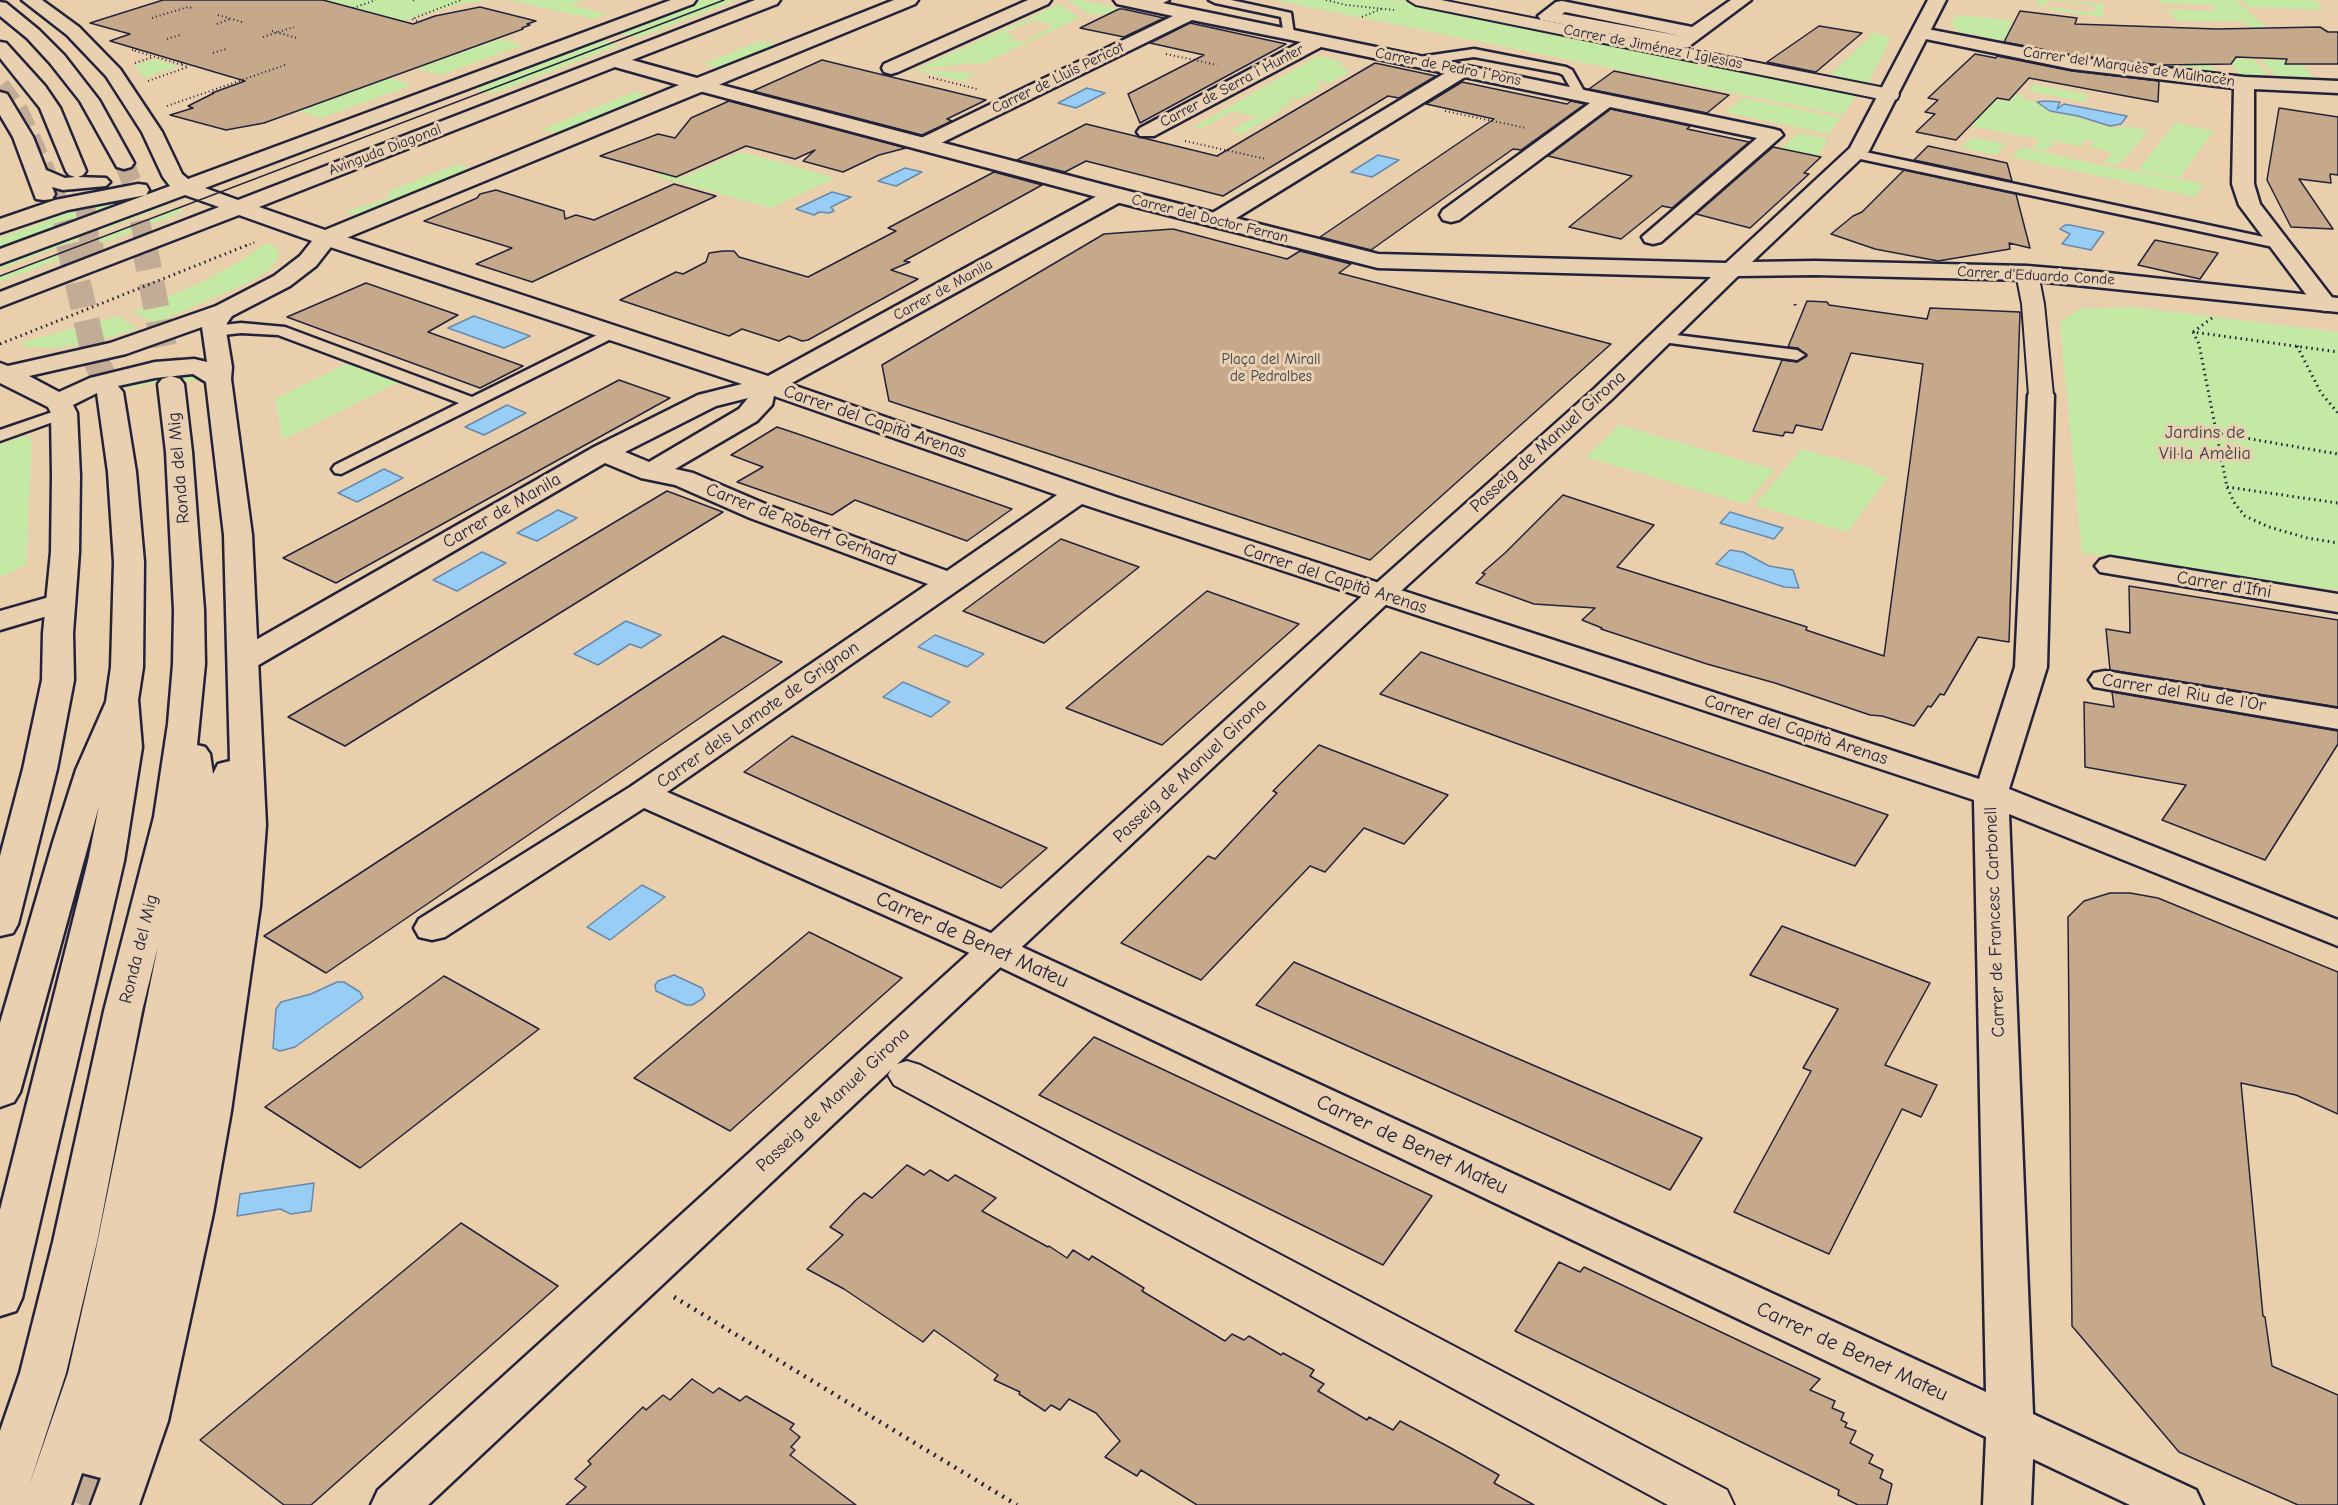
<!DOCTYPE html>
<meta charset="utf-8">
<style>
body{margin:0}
canvas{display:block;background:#eacfad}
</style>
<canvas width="2338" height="1505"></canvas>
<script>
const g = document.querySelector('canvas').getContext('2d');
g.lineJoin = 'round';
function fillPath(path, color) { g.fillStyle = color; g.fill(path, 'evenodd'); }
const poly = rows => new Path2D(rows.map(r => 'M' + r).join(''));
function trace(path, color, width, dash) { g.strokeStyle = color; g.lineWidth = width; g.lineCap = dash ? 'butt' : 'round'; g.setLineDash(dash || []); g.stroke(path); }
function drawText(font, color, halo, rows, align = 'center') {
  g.font = font + ' "Comic Neue",sans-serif'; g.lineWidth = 6; g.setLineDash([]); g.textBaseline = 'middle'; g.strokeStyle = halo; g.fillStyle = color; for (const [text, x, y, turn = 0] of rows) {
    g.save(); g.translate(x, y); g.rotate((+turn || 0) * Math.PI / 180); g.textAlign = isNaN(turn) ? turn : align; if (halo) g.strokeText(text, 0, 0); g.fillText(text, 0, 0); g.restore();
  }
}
fillPath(poly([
 [321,0,491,0,460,4,402,21],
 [509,0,583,0,571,5,607,14,593,19],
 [700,0,737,0,638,38,614,32],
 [887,0,891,0,724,69,703,64,760,41,777,45],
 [1068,0,1080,0,1121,9,1102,15,1088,14],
 [1274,0,1393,0,1428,2,1861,89,1843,115],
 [2038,0,2056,0,2104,4,2102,17,2049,10,2050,7,2093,13,2096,6,2048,0,2045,6,2036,5],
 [2158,0,2236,0,2271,32,2253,30,2247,23,2236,21,2177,21,2168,10,2217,11,2211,5,2161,3],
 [2243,0,2315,0,2324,10,2249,7],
 [1060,4,1079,18,982,64,970,63,936,68,921,67],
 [1033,20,1054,25,1024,42,1014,40,1008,42,1014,36,1005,33],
 [1956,15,2012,20,2008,29,2020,30,2014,43,1960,32,1951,26],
 [1866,31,1891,37,1868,84,1828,77,1872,35],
 [500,39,523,45,440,75,417,68],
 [596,39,620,45,492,94,468,87],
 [2198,49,2217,73,2151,66,2144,63],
 [1318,56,1343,62,1338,65,1346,66,1343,69,1351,71,1329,83,1320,81,1315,84,1323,86,1313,93,1298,99,1291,97,1287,100,1293,102,1279,110,1281,111,1242,134,1230,131,1250,120,1264,115,1256,117,1232,111,1205,127,1192,128],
 [2277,57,2295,57,2316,79,2276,77,2261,60,2280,60],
 [2228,58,2254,59,2269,77,2240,75],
 [154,59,180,67,155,73,155,75,145,78,134,66],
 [917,68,936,71,977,73,964,79,967,81,965,82,914,70],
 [390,78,412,85,321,118,299,111],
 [2034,84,2089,95,2084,102,2028,91],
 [634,92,656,97,363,218,344,212,392,197,385,193,457,164,477,170,563,133,542,129],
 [2016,95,2024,95,2022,99,2036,102,2051,113,2077,117,2107,127,2131,127,2148,131,2129,154,2116,165,2104,162,2112,152,2090,147,2094,141,2086,140,2081,146,2055,141,2047,151,2033,148,2039,139,1971,126,1974,122,1966,121,1988,98,2009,102],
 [1743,98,1841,118,1828,134,1725,112],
 [2175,123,2214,131,2179,178,2138,170],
 [1798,133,1828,139,1818,156,1781,149],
 [1971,137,2006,144,1996,155,1961,148],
 [2021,147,2094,164,2204,184,2195,197,2012,157],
 [741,152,790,165,835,178,770,208,656,176,663,173,682,178],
 [124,198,137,198,0,249,0,238,84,207],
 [163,203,169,205,0,269,0,264],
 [180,208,186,211,0,282,0,277],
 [266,243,277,247,279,257,270,269,252,281,154,324,133,311,205,281,242,260],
 [2133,307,2338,332,2338,590,2082,553,2060,322,2079,309],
 [118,316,138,329,89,343,55,348,28,347,19,343],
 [348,363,399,382,283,440,275,399],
 [190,372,206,380,162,382,137,386,102,394,86,402,90,395,103,386],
 [1619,425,1775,470,1745,504,1586,457],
 [24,436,32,438,26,565,0,577,0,444],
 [1802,449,1875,469,1872,473,1888,478,1847,532,1755,505]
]), '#c3e9a4');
const water = poly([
 [1087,88,1105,93,1076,108,1058,103,1087,88],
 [2045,101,2060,102,2057,109,2064,104,2127,116,2121,124,2110,126,2078,116,2050,111,2037,102,2045,101],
 [1378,155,1399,160,1372,177,1351,172,1378,155],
 [905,168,922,172,896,186,878,181,905,168],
 [832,192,851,197,831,207,834,211,829,213,819,212,814,215,796,209,832,192],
 [2065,225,2070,225,2104,232,2091,250,2062,244,2070,234,2060,229,2065,225],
 [474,316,530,336,504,348,448,328,474,316],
 [507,405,526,413,484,435,465,427,507,405],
 [384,469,403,478,357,502,338,493,384,469],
 [558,510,577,518,537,541,517,533,558,510],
 [1730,512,1783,528,1774,539,1720,523,1730,512],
 [1730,550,1743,552,1769,566,1793,570,1799,588,1784,587,1716,564,1730,550],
 [482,552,506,563,457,591,433,580,482,552],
 [626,621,661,635,641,648,630,644,598,665,574,654,626,621],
 [935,635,984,654,967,667,918,647,935,635],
 [903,682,950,702,931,717,883,697,903,682],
 [642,885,665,897,610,940,587,927,642,885],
 [674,975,702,988,705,995,702,999,692,1005,686,1005,656,991,655,985,658,981,674,975],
 [337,982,344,982,360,992,363,998,295,1047,280,1051,273,1048,276,1009,281,1002,311,994,337,982],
 [314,1183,311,1211,291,1214,280,1209,237,1216,240,1194,314,1183]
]);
fillPath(water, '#98cef6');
trace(water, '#6989ab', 1.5);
const building = poly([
 [163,0,323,0,413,24,435,16,480,7,536,21,527,24,530,25,522,28,523,29,264,123,226,130,170,115,193,108,188,106,214,93,212,93,245,81,110,41,130,34,90,23,163,0],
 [1119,9,1123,9,1164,18,1124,37,1080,28,1119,9],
 [2020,11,2077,18,2075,24,2217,29,2320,27,2328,32,2338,32,2338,64,2285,64,2287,59,2236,57,2231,64,2160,65,2072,55,2004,42,2020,11],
 [1190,23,1286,44,1140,123,1128,94,1204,55,1150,43,1190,23],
 [1819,26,1862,33,1816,72,1767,62,1819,26],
 [1975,54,1996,58,1997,56,2072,71,2159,81,2158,102,2029,78,2009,100,1997,98,1956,140,1916,132,1935,114,1925,112,1938,100,1928,98,1975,54],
 [822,60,986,100,947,119,952,121,922,135,753,91,822,60],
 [1375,63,1436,76,1399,98,1388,96,1223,196,1086,161,1065,172,1017,160,1086,124,1217,156,1375,63],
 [1614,71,1729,95,1707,113,1589,89,1614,71],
 [1462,82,1567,104,1571,101,1585,104,1521,150,1513,149,1371,250,1320,237,1494,119,1426,104,1462,82],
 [729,101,906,148,879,155,843,172,803,161,815,150,795,159,746,146,676,177,600,156,658,134,675,138,691,118,729,101],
 [2279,108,2338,117,2338,175,2330,174,2331,183,2299,179,2333,229,2291,227,2267,180,2279,108],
 [1611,109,1690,126,1687,129,1749,142,1672,208,1662,206,1621,239,1569,227,1632,176,1548,156,1611,109],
 [1928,146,2007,163,2012,181,1914,160,1928,146],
 [1773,147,1821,157,1804,173,1809,174,1750,228,1696,214,1773,147],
 [1904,170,2016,194,2030,248,2009,243,2010,249,1938,261,1875,249,1831,234,1853,216,1862,212,1904,170],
 [994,172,1042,185,904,261,910,262,891,270,918,279,808,340,802,341,789,336,779,341,742,329,729,336,620,300,676,272,683,274,706,262,709,253,723,251,734,251,739,257,808,277,896,231,888,228,994,172],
 [674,184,716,196,532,282,476,264,512,248,424,221,477,198,480,194,496,190,564,211,565,219,576,215,594,220,674,184],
 [1173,229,1287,259,1300,251,1351,264,1339,273,1611,344,1370,560,889,401,882,365,1104,234,1173,229],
 [2155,240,2218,253,2200,279,2138,265,2155,240],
 [366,283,458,315,428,332,523,366,480,388,287,317,366,283],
 [1807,301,1827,302,1829,305,1927,319,1930,308,2020,312,2009,642,1978,637,1944,695,1940,694,1931,707,1928,706,1914,726,1882,716,1870,715,1775,683,1707,664,1601,629,1602,628,1582,620,1595,608,1534,604,1476,583,1485,574,1482,573,1505,553,1563,495,1654,525,1617,567,1807,627,1806,630,1884,656,1923,364,1851,353,1822,430,1796,425,1793,433,1785,432,1783,436,1753,431,1782,360,1797,362,1807,356,1798,348,1788,347,1807,301],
 [619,380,670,398,336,583,283,558,619,380],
 [777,427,798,434,1012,509,967,541,855,500,832,515,737,482,763,467,731,455,777,427],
 [667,491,723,512,345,746,288,717,667,491],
 [1061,539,1139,567,1044,643,963,611,1061,539],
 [2129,586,2338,620,2338,707,2110,670,2106,629,2130,633,2129,586],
 [1207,591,1299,624,1162,745,1066,708,1207,591],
 [723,636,782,662,326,973,264,936,723,636],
 [1421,652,1888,815,1855,866,1380,694,1421,652],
 [2112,692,2338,731,2338,744,2265,860,2162,820,2186,785,2085,767,2084,702,2114,707,2112,692],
 [792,736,1047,848,1001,888,744,772,792,736],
 [1319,745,1448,795,1404,844,1364,828,1325,872,1310,866,1201,980,1121,943,1208,856,1215,859,1277,793,1273,791,1319,745],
 [2110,893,2130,893,2158,898,2338,972,2338,1114,2296,1095,2241,1083,2263,1316,2265,1317,2272,1366,2338,1395,2338,1505,2298,1505,2179,1452,2072,1326,2068,917,2084,901,2110,893],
 [1782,926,1930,983,1885,1065,1937,1085,1921,1117,1902,1109,1829,1254,1734,1212,1811,1071,1803,1068,1838,1009,1750,975,1782,926],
 [809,932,902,978,730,1131,634,1078,809,932],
 [1294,962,1702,1138,1670,1190,1256,1005,1294,962],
 [444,976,539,1029,360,1168,265,1107,444,976],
 [1094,1037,1432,1196,1383,1265,1039,1095,1094,1037],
 [907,1165,924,1175,930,1170,948,1181,955,1175,996,1198,982,1211,1048,1247,1049,1246,1067,1258,1073,1250,1089,1260,1092,1256,1144,1288,1142,1291,1225,1341,1232,1334,1244,1340,1249,1336,1281,1355,1283,1353,1314,1370,1310,1376,1324,1384,1318,1391,1367,1420,1369,1417,1393,1430,1400,1421,1449,1447,1499,1475,1494,1483,1534,1505,1197,1505,1141,1470,1137,1476,1105,1457,1120,1441,1096,1413,1069,1399,1060,1410,1051,1405,1045,1411,1019,1394,1020,1392,994,1380,998,1375,934,1330,923,1342,844,1289,807,1269,843,1235,830,1227,855,1201,864,1193,872,1198,907,1165],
 [461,1223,558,1286,311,1505,284,1505,200,1440,461,1223],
 [1559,1262,1580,1272,1584,1267,1820,1379,1810,1390,1835,1401,1832,1408,1844,1413,1841,1420,1847,1423,1845,1427,1856,1431,1850,1443,1873,1455,1869,1463,1883,1470,1880,1478,1892,1484,1887,1505,1858,1505,1838,1495,1839,1490,1515,1331,1559,1262],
 [692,1379,713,1393,719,1388,740,1401,746,1396,794,1424,790,1429,800,1437,791,1447,795,1450,790,1455,856,1505,566,1505,586,1487,575,1479,591,1464,588,1461,643,1407,646,1410,663,1395,670,1400,692,1379]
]);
fillPath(building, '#c6a88b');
trace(building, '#22223b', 1.5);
trace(poly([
 [0,86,19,112,55,193,70,246],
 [124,163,133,185,145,246],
 [76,171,84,197,90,246]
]), '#c2ac96', 20, [20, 10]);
trace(poly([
 [69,244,95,358,110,392],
 [90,244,92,258],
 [144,244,171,384]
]), '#c2ac96', 26, [26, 13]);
trace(poly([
 [82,1505,98,1458]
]), '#c2ac96', 43, [43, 22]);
const service = poly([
 [1138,0,1169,0,1163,3,1139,6,1133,3,1138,0],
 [1209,0,1231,0,1291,13,1294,34,1292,36,1284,36,1281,17,1215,3,1209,0],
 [1474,49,1566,67,1572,70,1585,93,1583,96,1575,96,1563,75,1559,73,1474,57,1419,65,1413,61,1419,57,1474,49],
 [1856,150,2278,240,2285,244,2278,248,1851,157,1849,154,1856,150],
 [241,323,285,327,472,397,607,330,617,330,620,333,617,336,341,474,335,473,332,469,335,465,459,403,278,335,241,333,214,336,206,331,214,326,241,323],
 [1660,333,1797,350,1805,355,1797,360,1655,341,1652,338,1660,333],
 [64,408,72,413,70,416,0,441,0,430,64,408]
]);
const pedestrian = poly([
 [1408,0,1441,0,1890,89,1897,91,1899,95,1897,99,1890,101,1416,5,1408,0],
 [2027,266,2035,268,2038,273,2044,304,2053,395,2050,400,2041,402,2032,400,2029,395,2022,304,2016,273,2019,268,2027,266],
 [907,1061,920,1065,1727,1490,1734,1505,1668,1505,894,1085,888,1075,894,1065,907,1061]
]);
const minor = poly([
 [1028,0,1051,0,1048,4,898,72,891,74,884,72,882,68,884,64,1028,0],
 [1114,0,1148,0,1773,129,1780,131,1783,135,1661,242,1653,244,1645,242,1642,237,1757,138,1610,107,1459,220,1451,222,1443,220,1440,215,1443,210,1590,103,1465,77,1225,225,1217,227,1209,225,1206,220,1209,215,1445,73,1321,47,1154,136,1140,136,1137,132,1140,128,1301,42,1192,20,933,147,919,147,916,143,919,139,1173,16,1117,4,1114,0],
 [1731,0,1751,0,1688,47,1682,48,1547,21,1541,20,1538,16,1556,2,1562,1,1692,27,1731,0],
 [1565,12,1681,36,1562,14,1565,12],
 [1922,28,2072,57,2244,77,2338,81,2338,93,2254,89,2254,184,2260,204,2337,304,2333,309,2325,311,2317,309,2239,205,2232,184,2234,88,2072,69,1916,37,1913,33,1916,29,1922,28],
 [1116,189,1124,190,1127,195,1124,200,790,384,1116,497,1979,779,2015,667,2028,395,2032,390,2041,387,2050,390,2054,395,2047,667,2009,789,2338,920,2338,946,2009,814,2033,1414,2196,1490,2203,1505,2130,1505,2033,1459,2031,1505,1983,1505,1986,1437,983,959,644,808,445,937,432,940,419,937,414,928,419,919,630,787,928,584,750,518,675,485,641,478,605,463,255,667,244,669,233,667,228,660,233,653,594,447,698,395,742,384,318,243,315,238,318,233,326,231,334,233,768,376,1108,190,1116,189],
 [774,396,1057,495,947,571,770,506,693,473,675,469,757,421,772,405,774,396],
 [748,398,739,409,649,462,625,452,716,406,748,398],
 [1082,504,1974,800,1986,1392,1009,941,667,792,1082,504],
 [2110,557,2338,594,2338,612,2100,572,2095,566,2100,560,2110,557],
 [60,594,71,597,75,603,71,609,0,630,0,611,60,594],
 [2105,671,2338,709,2338,729,2094,687,2089,680,2094,673,2105,671]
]);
const tertiary = poly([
 [1928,0,1946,0,1869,151,1752,262,1815,261,2027,266,2099,272,2338,298,2338,312,2027,280,1815,275,1738,276,1612,399,1391,600,428,1505,371,1505,378,1490,1371,588,1594,389,1711,277,1378,268,1108,200,692,89,689,85,692,81,706,81,1124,190,1378,254,1726,263,1850,148,1928,0]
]);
const primary = poly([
 [22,0,42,0,79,27,120,69,162,132,182,174,188,179,671,0,696,0,693,4,205,188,238,200,755,0,780,0,777,4,632,60,697,78,894,0,918,0,915,4,334,243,316,266,290,286,232,316,227,323,226,331,232,367,231,379,252,535,266,825,260,906,231,1111,213,1213,168,1421,139,1505,91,1505,101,1478,82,1473,71,1505,0,1505,0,1431,20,1373,53,1242,104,1011,154,817,168,724,173,664,174,610,166,452,158,384,162,379,171,376,180,379,184,384,192,452,204,610,205,664,197,745,205,747,210,754,213,774,218,764,230,761,224,535,206,382,193,374,155,378,118,386,123,392,136,472,144,562,143,667,138,700,142,747,124,861,22,1298,16,1311,0,1316,0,1210,88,861,99,806,20,1092,14,1102,0,1107,0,1023,53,842,76,770,106,702,111,667,114,562,108,472,97,393,73,405,77,413,80,476,79,552,73,633,74,680,57,769,18,924,13,933,0,936,0,856,23,769,42,680,43,633,51,552,52,476,51,413,48,407,0,383,0,363,8,366,110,343,216,306,274,276,300,256,312,241,239,215,0,307,0,292,219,207,185,195,0,264,0,249,170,186,163,177,142,132,106,76,67,35,22,0],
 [615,67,679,85,325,230,259,207,615,67],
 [202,327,207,362,194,359,155,362,90,378,59,392,29,376,126,354,202,327],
 [158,946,96,1249,68,1373,29,1486,66,1373,97,1242,142,1011,158,946],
 [0,2,6,3,39,30,64,55,99,100,134,163,131,167,124,169,117,167,80,101,50,63,27,38,0,16,0,2],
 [0,42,6,43,45,86,60,108,86,171,83,175,78,177,106,178,110,182,106,186,63,190,52,187,55,194,52,199,44,200,36,199,13,137,0,115,0,92,7,94,33,137,46,170,65,178,75,177,69,175,66,171,40,108,0,58,0,42],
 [138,184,146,185,149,190,146,195,68,210,0,233,0,219,55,200,138,184]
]);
trace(service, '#22223b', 5);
trace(pedestrian, '#22223b', 4);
trace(minor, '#22223b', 5);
trace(tertiary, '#22223b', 5);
trace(primary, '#22223b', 5);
trace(poly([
 [413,0,417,1],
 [1326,0,1346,5,1394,10],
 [353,8,376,0],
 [218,15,242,22],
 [1362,17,1381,9],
 [152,18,188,7,192,8],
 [417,21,412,19,461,0],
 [217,24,230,19],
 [272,31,297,38],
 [263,37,294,27],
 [167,39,180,35],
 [137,49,132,50,179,64,183,63],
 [213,53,226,49],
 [1166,54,1217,65],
 [135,63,153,57],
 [929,77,977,89],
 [148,81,188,67,179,64],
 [167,106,288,64],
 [1445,111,1526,128],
 [1185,141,1266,159],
 [246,246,255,242]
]), '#22223b', 2, [1, 3]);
trace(poly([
 [1795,304,1796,308],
 [2212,318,2193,332,2338,352],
 [2193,332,2199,344,2227,487,2235,504,2245,516,2269,527,2307,538,2338,543],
 [0,344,250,244],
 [2297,346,2321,393,2338,413],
 [2216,433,2338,454],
 [2227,487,2338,503]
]), '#22223b', 3, [1.5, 4]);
trace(poly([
 [674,1297,1017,1505]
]), '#22223b', 4.5, [2, 6]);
fillPath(service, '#e9d0b1');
fillPath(pedestrian, '#e9d0b1');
fillPath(minor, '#e9d0b1');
fillPath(tertiary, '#e9d0b1');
fillPath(primary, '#e9d0b1');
trace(poly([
 [0,276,724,0]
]), '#22223b', 1.5);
drawText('15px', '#22223b', '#e9d0b1', [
 ["Carrer de Jiménez i Iglesias",1653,47,11],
 ["Carrer de Pedro i Pons",1448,67,11],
 ["Carrer del Marquès de Mulhacén",2129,67,8],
 ["Carrer de Lluís Pericot",1058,78,-26],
 ["Carrer de Serra i Hunter",1232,86,-28],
 ["Avinguda Diagonal",385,150,-21],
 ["Carrer del Doctor Ferran",1210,219,14],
 ["Carrer d'Eduardo Conde",2036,276,3],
 ["Carrer de Manila",943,290,-29]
]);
drawText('15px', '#3a404b', '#e9d0b1', [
 ["Plaça del Mirall",1271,360],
 ["de Pedralbes",1271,377]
]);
drawText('18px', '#22223b', '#e9d0b1', [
 ["Carrer del Capità Arenas",875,422,19],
 ["Passeig de Manuel Girona",1548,442,-42],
 ["Ronda del Mig",179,468,-95],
 ["Carrer de Manila",502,511,-30],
 ["Carrer de Robert Gerhard",801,525,21],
 ["Carrer del Capità Arenas",1335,579,18],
 ["Carrer d'Ifni",2224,585,9],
 ["Carrer del Riu de l'Or",2184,693,9],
 ["Carrer dels Lamote de Grignon",758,715,-35],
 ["Carrer del Capità Arenas",1796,730,18],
 ["Passeig de Manuel Girona",1190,771,-43],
 ["Carrer de Francesc Carbonell",1995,922,-92],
 ["Ronda del Mig",139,949,-76],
 ["Passeig de Manuel Girona",833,1100,-43]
]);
drawText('18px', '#3a404b', '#e9d0b1', [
 ["Jardins de",2205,433],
 ["Vil·la Amèlia",2205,454]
]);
drawText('21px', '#22223b', '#e9d0b1', [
 ["Carrer de Benet Mateu",972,940,24],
 ["Carrer de Benet Mateu",1412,1145,25],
 ["Carrer de Benet Mateu",1852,1352,25]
]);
</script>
